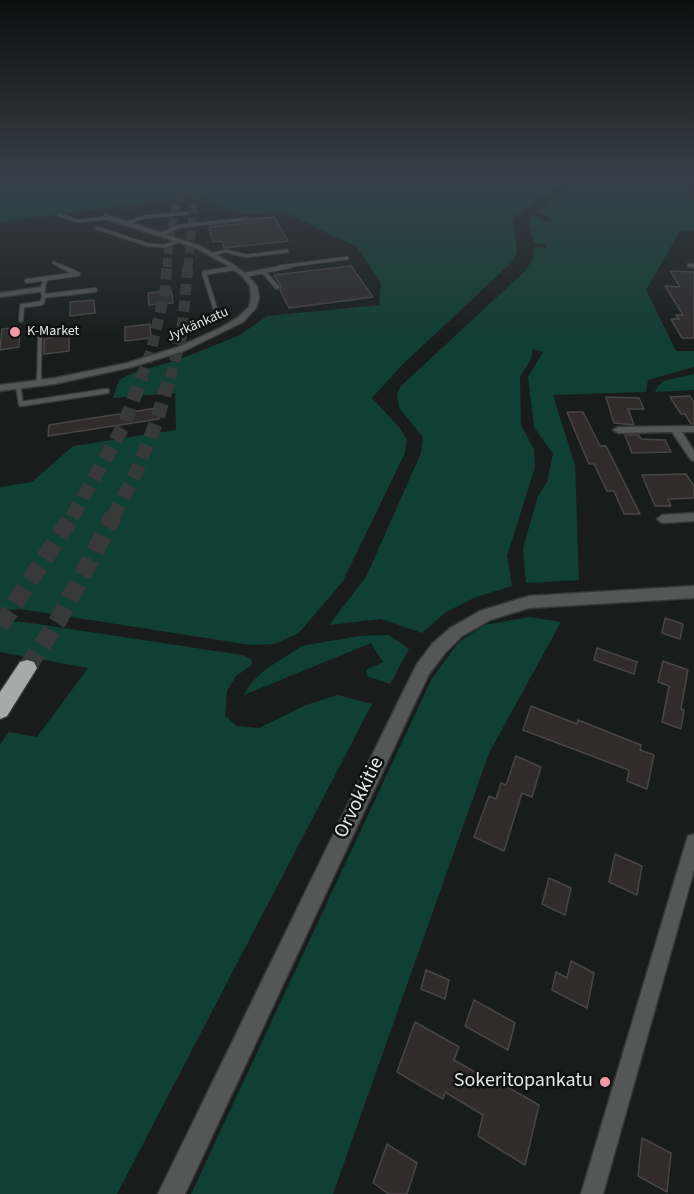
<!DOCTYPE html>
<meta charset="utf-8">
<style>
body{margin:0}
canvas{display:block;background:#181c1a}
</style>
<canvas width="694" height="1194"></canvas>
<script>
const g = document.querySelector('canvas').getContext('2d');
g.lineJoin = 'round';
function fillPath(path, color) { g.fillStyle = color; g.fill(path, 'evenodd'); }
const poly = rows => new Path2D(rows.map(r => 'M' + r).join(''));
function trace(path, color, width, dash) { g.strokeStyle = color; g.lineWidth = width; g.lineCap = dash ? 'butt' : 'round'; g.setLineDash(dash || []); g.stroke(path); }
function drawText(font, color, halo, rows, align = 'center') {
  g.font = font + ' "Source Sans 3",sans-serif'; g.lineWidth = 5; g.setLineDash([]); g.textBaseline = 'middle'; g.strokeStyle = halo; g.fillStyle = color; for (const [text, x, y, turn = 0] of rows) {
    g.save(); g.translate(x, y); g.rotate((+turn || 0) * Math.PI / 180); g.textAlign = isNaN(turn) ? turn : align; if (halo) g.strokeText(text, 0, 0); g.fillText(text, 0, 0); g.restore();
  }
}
fillPath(poly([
 [0,179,566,179,513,219,517,252,512,262,401,366,372,398,399,427,407,440,405,453,343,581,299,633,274,644,251,645,20,609,0,611,0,487,32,482,73,446,176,430,175,393,113,398,119,380,132,373,178,360,240,335,267,316,379,305,381,283,357,247,283,211,247,214,221,207,198,196,0,222],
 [577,179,694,179,688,200,694,200,694,231,680,231,646,290,676,351,694,351,694,367,648,380,646,392,553,395,575,465,579,580,526,583,523,548,538,496,547,482,553,454,534,427,528,377,543,352,533,349,531,359,520,377,521,425,534,449,535,467,507,556,512,586,476,597,446,612,422,633,381,619,329,625,366,577,421,453,423,437,399,408,397,394,401,386,524,272,532,261,535,247,546,248,547,244,534,243,530,227,531,218,533,215,547,222,554,220,537,211],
 [694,374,694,390,655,392,657,387,664,381],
 [530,617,561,622,489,753,333,1194,191,1194,431,680,458,643,484,625],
 [0,621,24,622,242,655,251,659,252,665,236,676,227,691,225,716,237,726,259,728,306,705,338,695,372,704,117,1194,0,1194,0,745,9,732,37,737,88,668,0,652],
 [389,635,409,649,390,684,367,676,366,670,383,662,371,643,244,695,251,683,266,669,302,646,359,636]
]), '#103f34');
const building = poly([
 [274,217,288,241,224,248,222,241,213,242,209,227,247,223,251,219,274,217],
 [351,266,373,297,289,308,280,290,281,286,274,275,351,266],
 [670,271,694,272,694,338,682,338,671,319,679,319,676,315,683,315,665,286,680,287,670,271],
 [171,290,173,303,149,305,148,293,171,290],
 [94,300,95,313,70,316,70,302,94,300],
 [150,324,151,338,125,341,125,327,150,324],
 [20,327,19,347,0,350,2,329,20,327],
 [69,335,69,351,44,354,44,339,69,335],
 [690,396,694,402,694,424,691,424,685,414,681,414,670,397,690,396],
 [606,397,639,398,644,409,628,409,634,425,614,423,606,397],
 [157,408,159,419,48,436,49,425,157,408],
 [567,412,583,412,600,446,606,446,640,514,624,514,614,491,607,491,594,464,589,464,567,412],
 [625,435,639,435,641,439,665,440,671,452,632,453,625,435],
 [686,474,694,486,694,498,668,499,671,506,655,506,642,475,686,474],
 [665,618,683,624,680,639,662,633,665,618],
 [597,648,637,662,634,674,594,660,597,648],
 [663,661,688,670,681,709,684,710,681,729,662,722,669,686,658,682,663,661],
 [531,706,577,724,578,720,641,745,640,750,654,755,647,789,627,781,629,770,523,730,531,706],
 [516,756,541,767,532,797,522,793,504,851,474,837,489,796,496,799,501,783,506,785,516,756],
 [615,854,642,866,637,895,609,882,615,854],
 [549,878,571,888,565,915,542,904,549,878],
 [571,961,594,973,587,1008,552,990,556,972,567,978,571,961],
 [426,970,449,980,445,999,421,989,426,970],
 [474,1000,515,1023,508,1050,465,1026,474,1000],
 [415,1022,459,1047,454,1060,498,1085,499,1082,539,1105,525,1165,478,1136,483,1115,445,1092,443,1099,397,1072,415,1022],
 [642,1138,671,1153,667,1192,638,1176,642,1138],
 [387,1144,417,1163,407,1194,389,1194,373,1183,387,1144]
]);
fillPath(building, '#302c2c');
trace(building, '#494545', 1.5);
trace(poly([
 [167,267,169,241,182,179],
 [188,267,194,203,200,179]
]), '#373a38', 9, [9, 4.5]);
trace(poly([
 [141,378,151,351,165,291,167,266],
 [170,378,181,339,188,266]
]), '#373a38', 11, [11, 6]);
trace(poly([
 [72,517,124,425,142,376],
 [113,517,135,475,156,423,170,376]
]), '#373a38', 14, [14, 8]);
trace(poly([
 [0,626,73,515],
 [27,668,59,619,114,515]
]), '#373a38', 18, [18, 9]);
const serviceFar2 = poly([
 [59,215,78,221,108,218],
 [126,223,145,217,188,213],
 [97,228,148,245,165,246,179,241],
 [160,234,181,226,247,219],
 [213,254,226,251,246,256,287,251],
 [54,263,63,267],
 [279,267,347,258]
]);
const serviceFar1 = poly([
 [263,271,277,287],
 [244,275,290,266],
 [27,281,78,274,60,266],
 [44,296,95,290],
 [216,311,204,273,235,268],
 [21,320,22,306,42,303,44,296,42,289,46,279],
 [39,378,40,333]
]);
const service = poly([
 [39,383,39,376],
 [18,386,21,404,107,391]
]);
const minor = poly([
 [105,214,200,246,231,263,246,274,257,286,259,298,256,308,243,322,184,351,132,367,55,384,0,391,0,385,55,378,127,363,178,347,220,328,237,318,249,307,251,298,250,286,242,276,227,265,196,248,106,219,105,214],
 [688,264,694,264,694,268,688,266,688,264],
 [42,287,45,287,45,291,0,297,0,293,42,287],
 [694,426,694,432,682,432,694,451,694,461,691,460,672,432,618,433,613,430,618,427,694,426],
 [694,513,694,521,662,523,657,519,662,515,694,513],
 [694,834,694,870,603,1194,581,1194,686,842,688,836,694,834]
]);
const tertiary = poly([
 [694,586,694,598,529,608,490,620,462,636,445,653,429,674,413,707,185,1194,158,1194,400,698,417,664,433,643,450,628,480,611,529,596,694,586]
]);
const motorway = poly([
 [27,660,34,662,37,668,7,716,0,719,0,692,20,662,27,660]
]);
trace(serviceFar2, '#353836', 4.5);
trace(serviceFar1, '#353836', 6);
trace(service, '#353836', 7);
trace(minor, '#353836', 3);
trace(tertiary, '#353836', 3);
trace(motorway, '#353836', 3);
trace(serviceFar2, '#555656', 3);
trace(serviceFar1, '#555656', 4);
trace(service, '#555656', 4.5);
fillPath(minor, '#555656');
fillPath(tertiary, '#555656');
fillPath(motorway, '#a6aba9');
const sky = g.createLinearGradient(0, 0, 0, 346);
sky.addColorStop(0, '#0d0f0e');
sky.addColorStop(0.52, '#374049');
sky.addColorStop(1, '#37404900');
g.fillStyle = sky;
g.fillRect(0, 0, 694, 346);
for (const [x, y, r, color] of [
 [15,332,6,"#f49aa5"],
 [605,1082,6,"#f49aa5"]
]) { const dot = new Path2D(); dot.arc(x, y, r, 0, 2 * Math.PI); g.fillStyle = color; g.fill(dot); trace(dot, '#0f1211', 2); }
drawText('14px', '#e4e6e5', '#0f1211', [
 ["Jyrkänkatu",198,325,-24]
]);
drawText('14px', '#e4e6e5', '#0f1211', [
 ["K-Market",27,332]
], 'left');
drawText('20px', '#e4e6e5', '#0f1211', [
 ["Orvokkitie",360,798,-64]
]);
drawText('20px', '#e4e6e5', '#0f1211', [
 ["Sokeritopankatu",593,1082]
], 'right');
</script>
